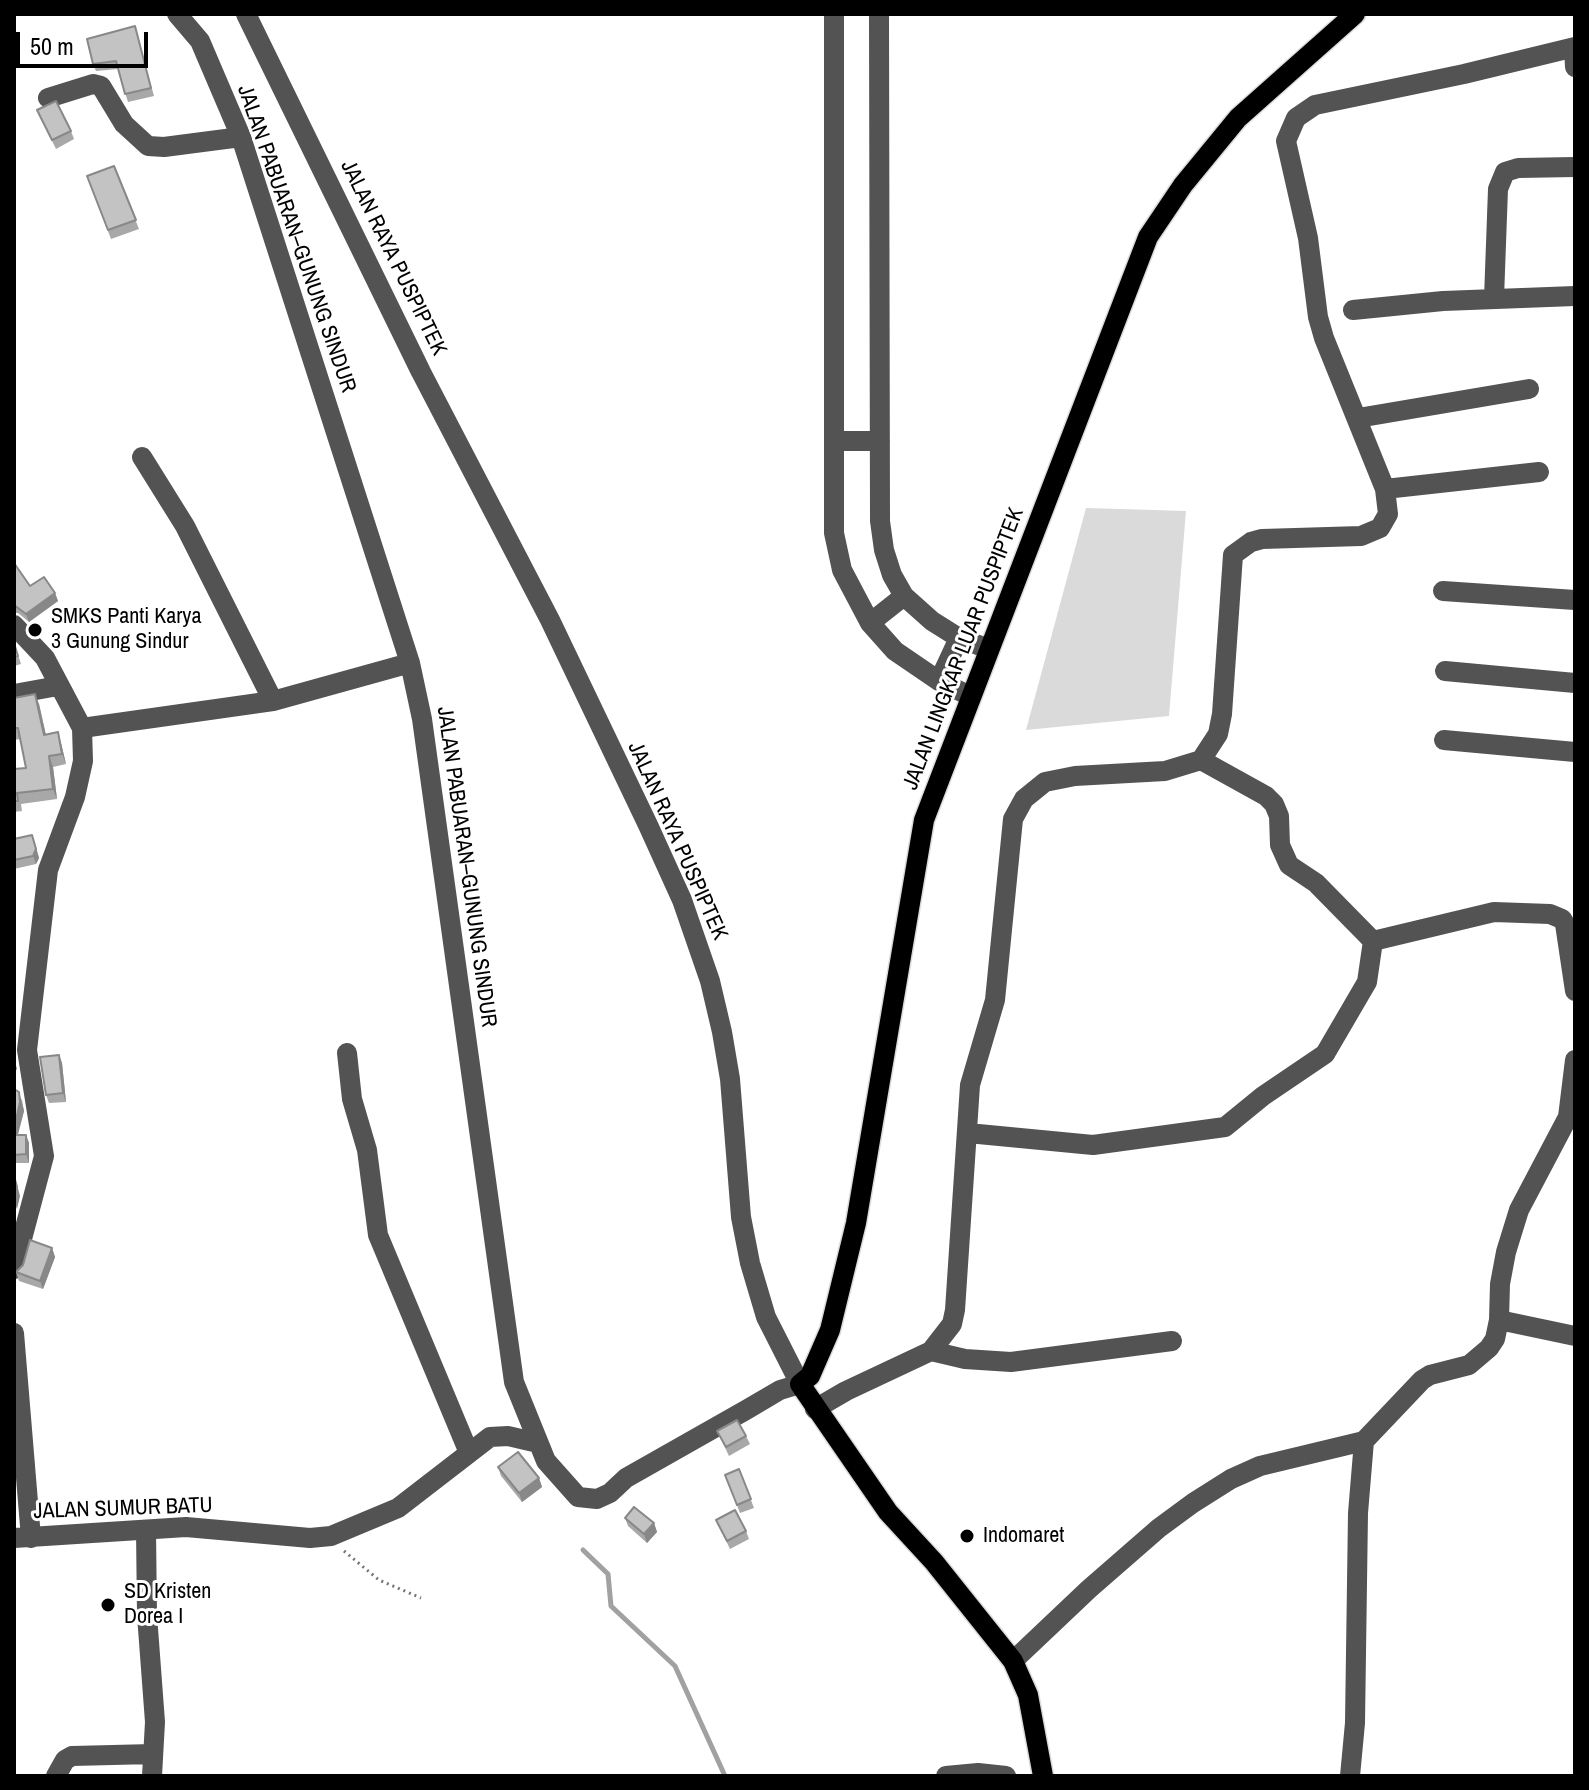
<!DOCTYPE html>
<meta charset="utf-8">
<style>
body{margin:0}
#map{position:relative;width:1589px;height:1790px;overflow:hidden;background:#fff;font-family:"Archivo Narrow",sans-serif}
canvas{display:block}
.frame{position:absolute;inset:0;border:16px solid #000;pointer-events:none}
.scale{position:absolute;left:16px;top:32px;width:132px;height:36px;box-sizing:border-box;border:4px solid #000;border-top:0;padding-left:10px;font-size:24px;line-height:28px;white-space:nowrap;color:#000;-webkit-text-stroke:6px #fff;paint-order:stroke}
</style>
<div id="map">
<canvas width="1589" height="1790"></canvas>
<div class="frame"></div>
<div class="scale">50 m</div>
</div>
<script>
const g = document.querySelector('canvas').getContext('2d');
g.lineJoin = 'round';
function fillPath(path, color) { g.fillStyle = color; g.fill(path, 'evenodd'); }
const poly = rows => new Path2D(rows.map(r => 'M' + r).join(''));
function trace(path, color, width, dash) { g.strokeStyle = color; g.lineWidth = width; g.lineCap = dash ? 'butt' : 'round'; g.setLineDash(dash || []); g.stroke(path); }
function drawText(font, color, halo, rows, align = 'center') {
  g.font = font + ' "Archivo Narrow",sans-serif'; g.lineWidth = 6; g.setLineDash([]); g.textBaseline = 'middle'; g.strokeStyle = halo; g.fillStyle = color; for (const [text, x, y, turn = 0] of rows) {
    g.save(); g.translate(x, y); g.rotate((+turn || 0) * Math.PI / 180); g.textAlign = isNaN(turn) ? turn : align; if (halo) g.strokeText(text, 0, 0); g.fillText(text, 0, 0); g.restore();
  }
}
fillPath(poly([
 [1086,508,1186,511,1169,716,1026,730]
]), '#dadada');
trace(poly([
 [583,1550,608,1574,611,1606,675,1666,725,1776]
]), '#a1a1a1', 5);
const major = poly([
 [1043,1776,1028,1695,1013,1661,934,1562,888,1512,800,1384,810,1376,830,1330,856,1223,924,820,1148,237,1183,185,1238,118,1355,14]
]);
trace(major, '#dbdbdb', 23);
trace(poly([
 [344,1551,379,1580,421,1598]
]), '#757575', 3, [2, 4]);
trace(poly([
 [177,14,200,41,241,137,410,663,422,719,514,1382,546,1461,578,1497,597,1499,610,1493,626,1478,746,1410,780,1390,800,1384,766,1317,750,1263,741,1217,730,1079,722,1032,710,981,682,900,648,825,550,620,421,372,246,14],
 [834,14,834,533,842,570,870,623,895,651,939,681,970,696],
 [879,14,880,521,884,550,892,575,904,596,932,621,959,638,989,649],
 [1574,47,1575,67],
 [48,98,93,84,101,86,124,124,148,146,164,147,241,137],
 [1494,298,1498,189,1505,172,1518,168,1575,167],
 [1353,310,1443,301,1575,296],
 [1358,418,1529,389],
 [834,441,880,441],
 [142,457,185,526,273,701],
 [1385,489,1539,472],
 [1443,591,1575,600],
 [870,623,904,596],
 [14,625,45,658,82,728,83,761,75,797,48,870,27,1050,44,1156,14,1269],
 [1445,671,1575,683],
 [939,681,959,638],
 [14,694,58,686],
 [82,728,273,701,410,663],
 [1444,740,1575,752],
 [1201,760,1266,796,1274,804,1279,816,1280,845,1289,865,1316,883,1373,941,1494,912,1550,914,1562,919,1565,924,1575,991],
 [347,1053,352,1099,367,1150,378,1235,469,1453],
 [968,1133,1093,1145,1225,1127,1263,1096,1325,1054,1367,982,1373,941],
 [1499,1320,1575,1336],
 [14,1333,31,1538],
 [931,1351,965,1359,1011,1362,1172,1341],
 [815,1409,846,1391,931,1351,952,1324,955,1310,970,1085,995,1000,1013,819,1024,799,1045,782,1075,776,1165,771,1201,760,1218,734,1222,714,1233,555,1251,542,1262,539,1361,536,1380,528,1388,514,1385,489,1324,338,1318,317,1308,238,1286,141,1296,118,1315,105,1464,74,1575,47],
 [146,1530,147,1615,155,1722,152,1776],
 [14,1538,186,1527,310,1538,331,1536,398,1508,490,1437,508,1436,538,1443],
 [1013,1661,1089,1589,1159,1528,1193,1503,1231,1479,1260,1466,1364,1441,1422,1380,1430,1375,1469,1365,1489,1348,1495,1339,1499,1320,1500,1284,1506,1252,1519,1210,1568,1117,1575,1060],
 [56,1776,65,1760,72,1756,153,1754],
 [946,1776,978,1773,1006,1776],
 [1350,1776,1355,1723,1358,1513,1364,1441]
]), '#535353', 20);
trace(major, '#000', 20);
fillPath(poly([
 [137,34,154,96,128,102,118,69,96,71,93,64],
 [37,110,71,131,74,139,56,149],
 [114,166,139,229,111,239,87,176],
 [14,563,30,586,55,593,58,601,29,622,18,613,14,613],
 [14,642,21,664,14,666],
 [14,698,39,704,46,735,58,732,61,743,66,764,53,767,57,799,21,804,22,811,14,812,14,769,26,768,20,739,14,740],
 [14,839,35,843,39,858,36,864,14,869],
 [59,1055,62,1063,66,1102,49,1103,46,1095],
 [14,1089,22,1100,24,1111,18,1135,26,1135,29,1143,29,1163,14,1163],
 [52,1248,55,1257,43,1289,19,1281,16,1272,23,1265],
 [717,1431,746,1436,750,1444,729,1456],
 [498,1467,539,1478,542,1487,522,1502,501,1476],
 [739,1469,754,1508,740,1513,725,1475],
 [625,1518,654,1523,657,1532,647,1543,628,1526],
 [716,1520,746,1531,749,1539,730,1549]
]), '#a8a8a8');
fillPath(poly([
 [55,593,58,601,29,622,26,614],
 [35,694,39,704,48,745,44,735],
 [58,732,61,743,66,764,62,754],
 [49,756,53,767,57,799,53,789],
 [32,835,39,858,36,864,33,856],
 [59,1055,62,1063,66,1102,63,1093],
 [14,1058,17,1069,14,1073],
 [19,1092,24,1111,15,1144,14,1140,14,1129],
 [26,1135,29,1143,29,1163,26,1154],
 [14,1173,20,1196,17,1209,14,1201],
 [52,1248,55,1257,43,1289,40,1281],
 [539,1478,542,1487,522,1502,519,1493],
 [654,1523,657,1532,647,1543,644,1534]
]), '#888');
const building = poly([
 [135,26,151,88,125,94,116,61,93,64,87,39,135,26],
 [56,101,71,131,52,140,37,110,56,101],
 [114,166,136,220,108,230,87,176,114,166],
 [14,563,30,586,44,577,55,593,26,614,14,605,14,563],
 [14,643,18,656,14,657,14,643],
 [35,694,44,735,58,732,62,754,49,756,53,789,17,793,18,801,14,801,14,769,26,768,18,728,14,728,14,698,35,694],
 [32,835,36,849,33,856,14,860,14,839,32,835],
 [59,1055,63,1093,46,1095,40,1057,59,1055],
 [14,1089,19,1092,20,1102,14,1129,14,1089],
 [14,1135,26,1135,26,1154,14,1155,14,1135],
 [14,1176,17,1187,14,1198,14,1176],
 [30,1240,52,1248,40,1281,16,1272,23,1265,30,1240],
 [737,1420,746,1436,726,1447,717,1431,737,1420],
 [518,1452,539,1478,519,1493,498,1467,518,1452],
 [739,1469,751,1499,737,1505,725,1475,739,1469],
 [634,1507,654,1523,644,1534,625,1518,634,1507],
 [735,1510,746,1531,727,1541,716,1520,735,1510]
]);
fillPath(building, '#c3c3c3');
trace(building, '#888', 2);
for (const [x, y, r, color] of [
 [35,630,8,"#000"],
 [967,1536,8,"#000"],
 [108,1605,8,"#000"]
]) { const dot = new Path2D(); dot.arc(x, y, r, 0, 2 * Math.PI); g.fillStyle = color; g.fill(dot); trace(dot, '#fff', 3); }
drawText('22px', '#000', '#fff', [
 ["JALAN PABUARAN–GUNUNG SINDUR",296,239,71],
 ["JALAN RAYA PUSPIPTEK",393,258,64],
 ["JALAN LINGKAR LUAR PUSPIPTEK",964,649,-69],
 ["JALAN RAYA PUSPIPTEK",677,841,66],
 ["JALAN PABUARAN–GUNUNG SINDUR",466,867,82],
 ["JALAN SUMUR BATU",123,1509,-2]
]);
drawText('22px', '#000', '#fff', [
 ["SMKS Panti Karya",51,617],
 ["3 Gunung Sindur",51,642],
 ["Indomaret",983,1536],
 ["SD Kristen",124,1592],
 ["Dorea I",124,1617]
], 'left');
</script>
